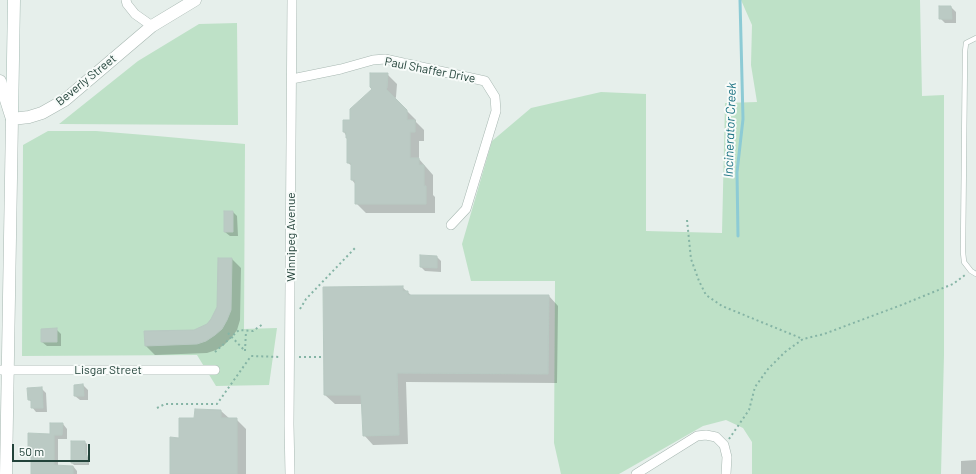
<!DOCTYPE html>
<style>
body{margin:0}
#map{position:relative;width:976px;height:474px;overflow:hidden;background:#e6efeb;font-family:Barlow,sans-serif}
canvas{display:block}
.scale{position:absolute;left:12px;top:444px;width:78px;height:18px;box-sizing:border-box;border:2px solid #23433a;border-top:0;padding-left:5px;font-size:12px;line-height:14px;white-space:nowrap;color:#23433a;-webkit-text-stroke:3px #f7fbf9;paint-order:stroke}
</style>
<div id="map">
<canvas width="976" height="474"></canvas>
<div class="scale">50 m</div>
</div>
<script>
const g = document.querySelector('canvas').getContext('2d');
g.lineJoin = 'round';
function fillPath(path, color) { g.fillStyle = color; g.fill(path, 'evenodd'); }
const poly = rows => new Path2D(rows.map(r => 'M' + r).join(''));
function trace(path, color, width, dash) { g.strokeStyle = color; g.lineWidth = width; g.lineCap = dash ? 'butt' : 'round'; g.setLineDash(dash || []); g.stroke(path); }
function drawText(font, color, halo, rows, align = 'center') {
  g.font = font + ' Barlow,sans-serif'; g.lineWidth = 4; g.setLineDash([]); g.textBaseline = 'middle'; g.strokeStyle = halo; g.fillStyle = color; for (const [text, x, y, turn = 0] of rows) {
    g.save(); g.translate(x, y); g.rotate((+turn || 0) * Math.PI / 180); g.textAlign = isNaN(turn) ? turn : align; if (halo) g.strokeText(text, 0, 0); g.fillText(text, 0, 0); g.restore();
  }
}
fillPath(poly([
 [741,0,920,0,922,96,944,95,944,355,941,474,752,474,752,442,743,428,726,420,703,426,619,474,561,474,554,443,555,281,471,281,462,244,492,141,531,108,601,92,646,94,646,231,722,233,725,103,757,102,751,65,752,25],
 [237,23,238,125,59,124,138,61,199,24],
 [48,131,96,131,157,136,245,144,244,329,277,328,269,385,216,386,197,355,22,356,23,145]
]), '#bee1c7');
fillPath(poly([
 [951,7,956,12,956,23,945,23,940,18],
 [387,74,397,84,396,97,395,99,416,120,416,122,424,130,424,141,419,141,419,159,433,175,433,195,435,197,435,213,366,213,356,203,356,185,352,180,352,166,348,163,348,139,344,132],
 [233,212,237,216,238,236,230,236,225,232],
 [437,257,441,261,441,272,425,271,421,267],
 [232,259,241,268,240,320,237,330,231,338,224,345,216,350,207,353,155,355,146,346,145,332,195,331,207,325,216,314],
 [402,287,412,296,549,296,558,306,557,383,406,382,408,444,373,445,364,435,363,404,335,404,325,395],
 [56,329,61,334,61,346,47,346,42,342],
 [83,385,88,390,88,400,80,400,75,396],
 [41,388,46,393,47,412,36,412,32,407,32,402,29,400],
 [221,411,230,419,236,419,246,429,246,474,171,474,180,439,195,419],
 [63,424,67,429,67,439,58,439,58,466,73,466,77,471,77,474,29,474,32,474,32,449,29,446,51,435],
 [72,442,85,442,87,444,87,456,89,458,89,465,74,465,72,463],
 [976,460,976,474,961,474,961,461]
]), '#0003');
trace(poly([
 [738,236,737,172,743,119,740,0]
]), '#8dcbd5', 3);
const building = poly([
 [939,6,951,6,952,19,939,19,939,6],
 [370,73,388,73,387,88,386,89,407,110,407,120,415,120,415,132,410,132,410,158,419,158,419,165,424,165,424,186,426,186,426,204,355,204,355,180,351,180,351,163,347,163,347,138,346,138,346,132,343,132,343,120,350,120,350,109,372,89,370,87,370,73],
 [224,211,233,211,233,232,224,232,224,211],
 [420,255,437,256,437,268,420,267,420,255],
 [218,258,232,258,231,310,227,320,222,329,215,335,206,341,197,344,145,346,144,331,194,330,207,324,211,319,217,307,218,258],
 [403,286,403,291,408,291,408,295,549,295,548,374,397,373,399,435,363,436,361,395,324,395,323,287,403,286],
 [57,328,57,342,41,342,41,329,57,328],
 [83,384,84,396,74,396,74,385,83,384],
 [42,387,43,408,31,408,31,400,28,400,27,388,42,387],
 [195,409,221,410,221,418,237,418,237,474,170,474,170,437,179,438,179,418,194,418,195,409],
 [50,423,63,423,62,435,54,435,54,465,73,466,73,474,31,474,31,447,28,447,28,433,50,434,50,423],
 [71,441,85,441,85,455,87,455,87,463,71,463,71,441]
]);
fillPath(building, '#bbcac4');
trace(building, '#b8c9c2', 1);
const service = poly([
 [976,38,966,43,965,52,963,252,964,262,971,271,976,274]
]);
const minor = poly([
 [126,0,127,4,135,14,152,26],
 [292,79,341,69,373,60,385,59,485,81,495,97,496,111,466,209,451,225],
 [0,370,215,370],
 [290,474,289,424,292,0],
 [636,474,697,436,706,435,716,437,724,445,727,457,726,474]
]);
const tertiary = poly([
 [0,81,12,119,6,474],
 [12,119,29,117,42,113,65,100,152,26,195,0]
]);
const secondary = poly([
 [12,119,14,0]
]);
trace(service, '#a8b8b2', 5.5);
trace(minor, '#a8b8b2', 10);
trace(tertiary, '#a8b8b2', 13);
trace(secondary, '#a4bbb3', 13);
trace(poly([
 [687,220,691,259,699,281,706,295,722,306,803,339],
 [300,309,306,299,356,247],
 [228,333,245,351],
 [245,351,246,331],
 [215,352,239,330,253,331,263,324],
 [299,357,321,357],
 [157,408,165,404,217,404,251,356,280,357],
 [729,439,749,410,755,387,768,369,785,352,803,339,824,334,904,304,953,284,965,275]
]), '#85b4a5', 2, [2, 3]);
trace(service, '#fff', 4.5);
trace(minor, '#fff', 9);
trace(tertiary, '#fff', 12);
trace(secondary, '#fff', 12);
drawText('12px', '#23433a', '#f7fbf9', [
 ["Paul Shaffer Drive",430,70,11],
 ["Beverly Street",86,80,-39],
 ["Winnipeg Avenue",291,237,-90],
 ["Lisgar Street",108,370]
]);
drawText('italic 13px', '#1a7182', '#f7fbf9', [
 ["Incinerator Creek",730,130,-88]
]);
</script>
